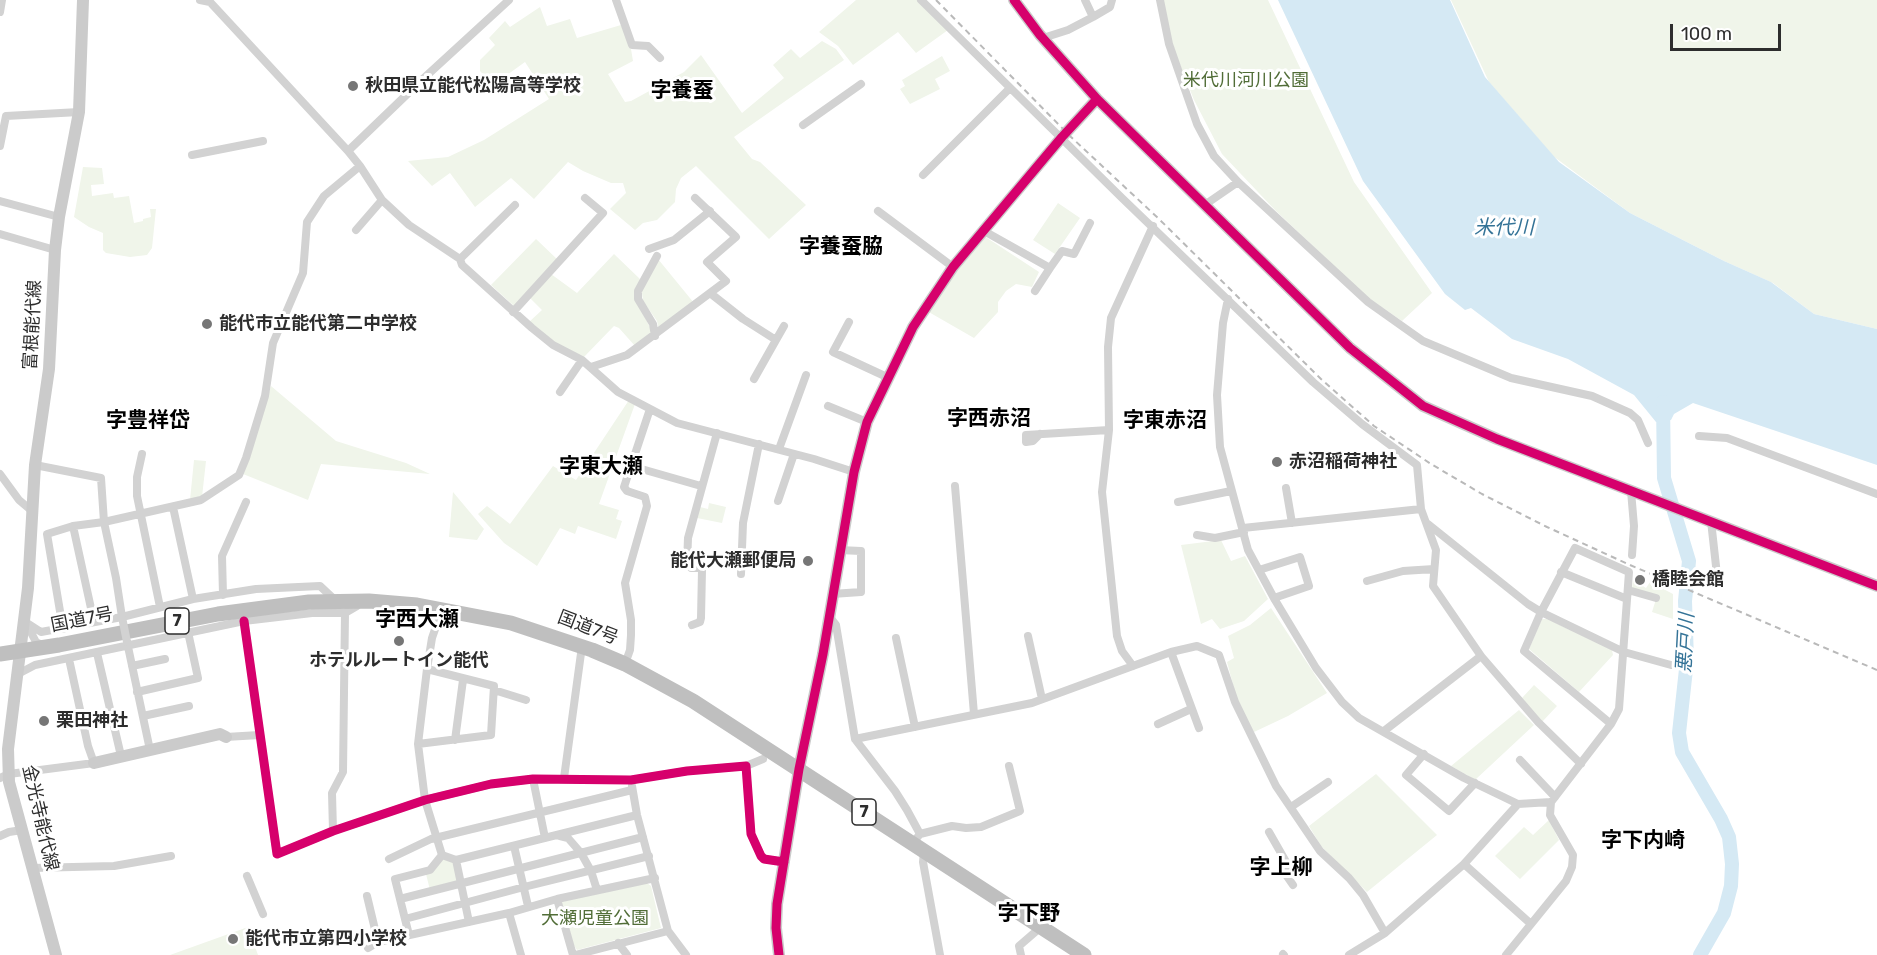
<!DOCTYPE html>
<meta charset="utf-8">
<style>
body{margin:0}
#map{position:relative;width:1877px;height:955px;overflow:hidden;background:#fff;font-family:Rubik,sans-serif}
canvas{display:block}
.scale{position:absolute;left:1670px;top:24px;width:111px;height:27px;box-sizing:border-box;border:3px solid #2d2d2d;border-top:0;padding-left:8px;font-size:18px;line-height:21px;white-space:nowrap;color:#2d2d2d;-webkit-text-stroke:4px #fff;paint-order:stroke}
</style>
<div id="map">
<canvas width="1877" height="955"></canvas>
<div class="scale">100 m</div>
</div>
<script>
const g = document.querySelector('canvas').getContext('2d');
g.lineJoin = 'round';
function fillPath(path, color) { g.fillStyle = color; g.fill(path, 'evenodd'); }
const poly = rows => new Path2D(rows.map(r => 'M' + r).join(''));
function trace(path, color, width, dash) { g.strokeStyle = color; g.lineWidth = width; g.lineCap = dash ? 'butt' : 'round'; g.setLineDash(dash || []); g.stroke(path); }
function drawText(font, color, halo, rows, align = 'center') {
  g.font = font + ' Rubik,"Noto Sans JP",sans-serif'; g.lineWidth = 6; g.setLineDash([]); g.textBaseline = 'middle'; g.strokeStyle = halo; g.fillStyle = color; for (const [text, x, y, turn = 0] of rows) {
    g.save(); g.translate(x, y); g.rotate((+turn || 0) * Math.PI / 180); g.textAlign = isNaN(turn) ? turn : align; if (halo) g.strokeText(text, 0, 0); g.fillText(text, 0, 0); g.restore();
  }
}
fillPath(poly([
 [856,0,917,0,948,30,916,53,898,32,853,65,838,46,819,32],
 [1163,0,1268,0,1354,182,1432,293,1402,321,1367,297,1275,210,1222,154,1194,100,1171,42],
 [1451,0,1877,0,1877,329,1814,314,1773,283,1724,261,1630,213,1553,156,1489,82],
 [540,7,547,26,570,19,577,38,621,25,631,49,633,61,608,74,625,102,631,101,684,72,701,55,742,113,784,78,773,65,791,49,800,58,822,41,836,49,844,60,734,137,752,159,760,162,806,205,769,239,696,166,681,178,676,189,675,202,657,220,643,223,635,230,610,209,626,193,623,183,611,183,583,171,568,162,534,199,511,178,475,207,450,173,432,186,408,161,448,157,484,140,549,99,525,62,493,85,480,71,480,60,495,45,489,38,505,21,510,27],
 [942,56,950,71,935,79,940,89,910,104,900,89,905,86,902,80],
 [83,167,102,168,104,184,91,185,92,196,113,193,114,198,129,196,134,223,143,221,143,219,151,217,150,209,156,209,152,248,147,255,130,257,106,253,103,250,103,233,89,227,74,217],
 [1058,203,1080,218,1055,254,1033,240],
 [984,236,1039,272,1032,287,1016,284,1006,291,998,302,998,312,974,338,927,311,955,268],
 [536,239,558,260,514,306,491,285],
 [614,254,640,279,634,294,653,334,635,346,619,328,614,326,583,358,555,343,529,322,542,310,529,297,551,274,577,293],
 [658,259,694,303,659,330,657,321,643,301,642,293,642,287],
 [271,386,336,441,406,463,430,474,321,464,308,500,243,474],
 [629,400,635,404,599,504,619,510,616,519,622,521,616,539,578,526,575,534,560,528,537,566,504,543,478,514,487,506,510,524,553,466,576,480],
 [194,460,206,461,202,497,190,500],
 [453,492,484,529,477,540,449,537],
 [709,503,726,507,722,523,697,518,700,507,708,509],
 [1221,540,1231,561,1245,556,1268,599,1244,621,1220,629,1212,619,1201,624,1181,545],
 [1633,580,1646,588,1650,582,1673,594,1673,619,1652,612,1657,596,1632,589],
 [1271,608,1327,693,1288,716,1254,732,1238,703,1227,662,1234,658,1228,636,1250,625],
 [1542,619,1547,619,1612,650,1613,655,1579,692,1529,649],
 [1534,685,1557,706,1542,722,1522,698],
 [1519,710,1534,725,1475,780,1451,766],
 [1376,774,1437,835,1367,892,1321,846,1309,826],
 [1549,820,1559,840,1520,879,1495,856,1524,827,1533,835],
 [443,859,453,860,458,883,430,890,426,874],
 [647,883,651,886,661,928,577,950,570,940,560,901],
 [248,927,258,955,170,955]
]), '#f0f5ea');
fillPath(poly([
 [1278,0,1450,0,1485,77,1559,162,1630,213,1724,261,1771,282,1814,314,1877,329,1877,465,1693,403,1674,414,1671,420,1656,422,1634,395,1568,359,1512,339,1471,308,1465,310,1445,294,1363,181]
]), '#d5e9f4');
trace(poly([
 [1663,402,1664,478,1689,561,1685,601,1687,660,1679,733,1682,752,1721,819,1729,837,1732,864,1731,886,1724,913,1700,955]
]), '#d5e9f4', 14);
trace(poly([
 [200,0,210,2,348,151,360,166,382,200,409,225,460,259,462,265,532,328,553,345,582,360,618,392,677,423,814,459,854,472],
 [616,0,632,45,648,46,660,58],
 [921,0,1122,198,1313,382,1362,424,1417,465,1421,509,1436,550,1433,586,1481,656,1538,722,1581,764],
 [1085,0,1093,17],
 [1160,0,1169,44,1197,124,1214,156,1238,182,1368,302,1423,341,1511,378,1592,396,1630,413,1638,420,1648,443],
 [0,12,2,0],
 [1043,38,1068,30,1093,17,1110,7,1112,0],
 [803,125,861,84],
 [0,146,6,116,79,112],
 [348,151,424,78,509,0],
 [192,155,263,141],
 [923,175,1010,88],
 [0,201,59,217],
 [1206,204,1238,182],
 [878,211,953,267],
 [356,230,382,200],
 [984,231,1050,268,1035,291],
 [0,234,55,250],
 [649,249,674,240,710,211],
 [460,259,515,205],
 [1050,268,1062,251,1074,254,1090,223],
 [710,293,743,319,776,340,784,326],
 [1228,299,1223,323,1217,395,1220,447,1248,550,1275,600,1316,668,1342,702,1359,718,1464,778,1518,804,1551,802],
 [513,312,603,213,585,198],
 [849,322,833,352,889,378],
 [655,336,653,324,638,299,638,291,657,256],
 [591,367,627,355,726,281,707,262,736,237,695,198],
 [754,379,776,340],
 [560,392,582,360],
 [828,406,867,422],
 [1040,434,1033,441,1026,442,1026,435,1109,430],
 [1699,436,1727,438,1877,494],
 [779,449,806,375],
 [142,454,137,477,137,496,160,607],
 [35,465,101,478,104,522,116,578,122,617],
 [631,466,701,486],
 [0,474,19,500,32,511],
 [955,486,974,714],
 [1286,488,1292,523],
 [1631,491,1634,526,1632,555],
 [778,501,794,454],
 [1178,502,1231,491],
 [173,507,193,599],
 [1711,521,1718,584],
 [1428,524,1528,604,1541,612,1624,652,1671,665],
 [73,526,94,622],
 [1243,528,1421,509],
 [1197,535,1215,538,1244,532],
 [1259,570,1300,557,1309,586,1274,598],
 [1561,572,1627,599],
 [741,574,743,523,759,444],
 [1367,581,1403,571,1434,569],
 [1628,590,1656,598],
 [832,594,861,592,861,551,839,550],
 [223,595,222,556,246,502],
 [442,609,432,638,427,669,418,744,425,800,442,855,456,860,469,922],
 [829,616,836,625,855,739,895,791,907,810,920,834,912,844],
 [24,621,41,632,122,617,193,599,256,589,320,586,336,601],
 [25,621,36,642,44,646],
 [244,621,277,854,333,831,425,800,491,784,533,779,631,780,687,771,746,766,751,834,761,856,764,859,784,862],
 [692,625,700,622,701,618,702,570,700,568,691,568,687,564,688,538,717,433],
 [63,629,47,534,73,526,104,522,201,500,239,475,246,458,265,396,273,343,303,273,307,222,324,196,360,166],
 [1028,636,1042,699],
 [896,638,915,727],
 [127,642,150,750],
 [1171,652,1199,728],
 [97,653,121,756],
 [625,664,630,650,631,635,631,620,625,583,647,506,645,497,627,491,624,487,650,409],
 [132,666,165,659],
 [1133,666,1122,651,1117,636,1102,492,1109,430,1108,347,1111,318,1153,226],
 [16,675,35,665,244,621,312,613,345,613,357,606,358,601],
 [494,690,526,700],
 [137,692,198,678,188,632],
 [143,716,189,706],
 [1158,724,1191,709],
 [1384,731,1481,656],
 [226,737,259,735],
 [855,739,1032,703,1171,652,1197,646,1219,655,1235,702,1276,786,1320,851,1349,878,1363,895,1385,933],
 [455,740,463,680],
 [418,744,491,735,494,686,427,669],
 [1424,754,1406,775,1449,811,1475,783],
 [1520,760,1555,797],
 [746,766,763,759],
 [0,778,9,774,94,763,88,746,69,659],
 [564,778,582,646],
 [533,779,545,838],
 [632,786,637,815,668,931,686,955],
 [1291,807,1328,782],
 [333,831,332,793,343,772,345,613],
 [1269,832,1289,867,1284,872,1293,885],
 [920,834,952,826,966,828,981,827,1020,811,1009,766],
 [0,836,9,832,22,830],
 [560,836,568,838,581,853,591,871,597,890],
 [514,846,528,906],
 [924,851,923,862,940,955],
 [389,859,431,839,632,790],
 [456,860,637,815],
 [1464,864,1518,804],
 [32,868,114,866,171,856],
 [247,876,263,914],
 [367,896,378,942],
 [400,899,643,837],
 [557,899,573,955],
 [509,913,521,955],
 [405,919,524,887,649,856],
 [409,935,395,879,430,870,442,855],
 [618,943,627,955],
 [368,948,378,942,509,913,557,899,655,878],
 [1283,954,1284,955],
 [575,955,668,931],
 [1021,955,1019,946,1041,927],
 [1349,955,1385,933,1464,864,1531,924],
 [1506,955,1566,881,1572,867,1573,855,1550,815,1551,802,1611,724,1619,709,1629,572,1575,548,1541,612,1524,651,1611,724]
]), '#d2d2d2', 8);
trace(poly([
 [1014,0,1040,35,1097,99,1350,348,1423,406,1497,439,1877,586],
 [94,763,220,734,226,737],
 [56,955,9,782,8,749,28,588,35,465,49,369,55,250,59,217,79,112,83,0],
 [779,955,776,928,777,904,799,769,823,654,854,472,867,422,913,327,953,267,1062,137,1097,99]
]), '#cbcbcb', 12);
trace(poly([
 [0,654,59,645,218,614,309,602,369,601,417,605,511,623,592,650,625,664,693,701,1084,955]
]), '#bfbfbf', 15);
trace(poly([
 [936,0,1071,137,1158,218,1321,379,1374,426,1431,464,1482,494,1547,527,1630,565,1877,670]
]), '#b9b9b9', 2, [6, 4.5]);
trace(poly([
 [122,617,127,642]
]), '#d2d2d2', 8);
trace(poly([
 [1014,0,1040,35,1097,99,1350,348,1423,406,1497,439,1877,586],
 [244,621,277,854,333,831,425,800,491,784,533,779,631,780,687,771,746,766,751,834,761,856,764,859,784,862],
 [779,955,776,928,777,904,799,769,823,654,854,472,867,422,913,327,953,267,1062,137,1097,99]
]), '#d6006c', 9);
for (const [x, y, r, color] of [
 [353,86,6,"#767676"],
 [207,324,6,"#767676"],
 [1277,462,6,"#767676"],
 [808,561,6,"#767676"],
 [1640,580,6,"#767676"],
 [399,641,6,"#767676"],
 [44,721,6,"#767676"],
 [233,939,6,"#767676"]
]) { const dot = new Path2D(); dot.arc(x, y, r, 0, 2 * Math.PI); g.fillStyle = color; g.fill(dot); trace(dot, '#fff', 2); }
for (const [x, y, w] of [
 [177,621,24],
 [864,812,24]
]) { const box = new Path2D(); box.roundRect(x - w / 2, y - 13, w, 26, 4.5); g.fillStyle = '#fff'; g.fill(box); trace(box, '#2d2d2d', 1.5); }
drawText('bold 16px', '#2d2d2d', null, [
 ["7",177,621],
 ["7",864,812]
]);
drawText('18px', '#516d37', '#fff', [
 ["米代川河川公園",1246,81],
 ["大瀬児童公園",595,919]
]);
drawText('bold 18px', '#2d2d2d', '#fff', [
 ["秋田県立能代松陽高等学校",365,86],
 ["能代市立能代第二中学校",219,324],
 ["赤沼稲荷神社",1289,462],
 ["能代大瀬郵便局",796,561,"right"],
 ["橋睦会館",1652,580],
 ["ホテルルートイン能代",399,661,"center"],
 ["栗田神社",56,721],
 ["能代市立第四小学校",245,939]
], 'left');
drawText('18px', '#2d2d2d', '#fff', [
 ["富根能代線",33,325,-87],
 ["国道7号",82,620,-11],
 ["国道7号",588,628,21],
 ["金光寺能代線",40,818,77]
]);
drawText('italic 20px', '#347397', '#fff', [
 ["米代川",1504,228],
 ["悪戸川",1686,643,-87]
]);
drawText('bold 21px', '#000', '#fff', [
 ["字養蚕",682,91],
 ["字養蚕脇",841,247],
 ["字西赤沼",989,419],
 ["字豊祥岱",148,421],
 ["字東赤沼",1165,421],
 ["字東大瀬",601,467],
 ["字西大瀬",417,620],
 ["字下内崎",1643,841],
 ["字上柳",1281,868],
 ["字下野",1029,914]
]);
</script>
